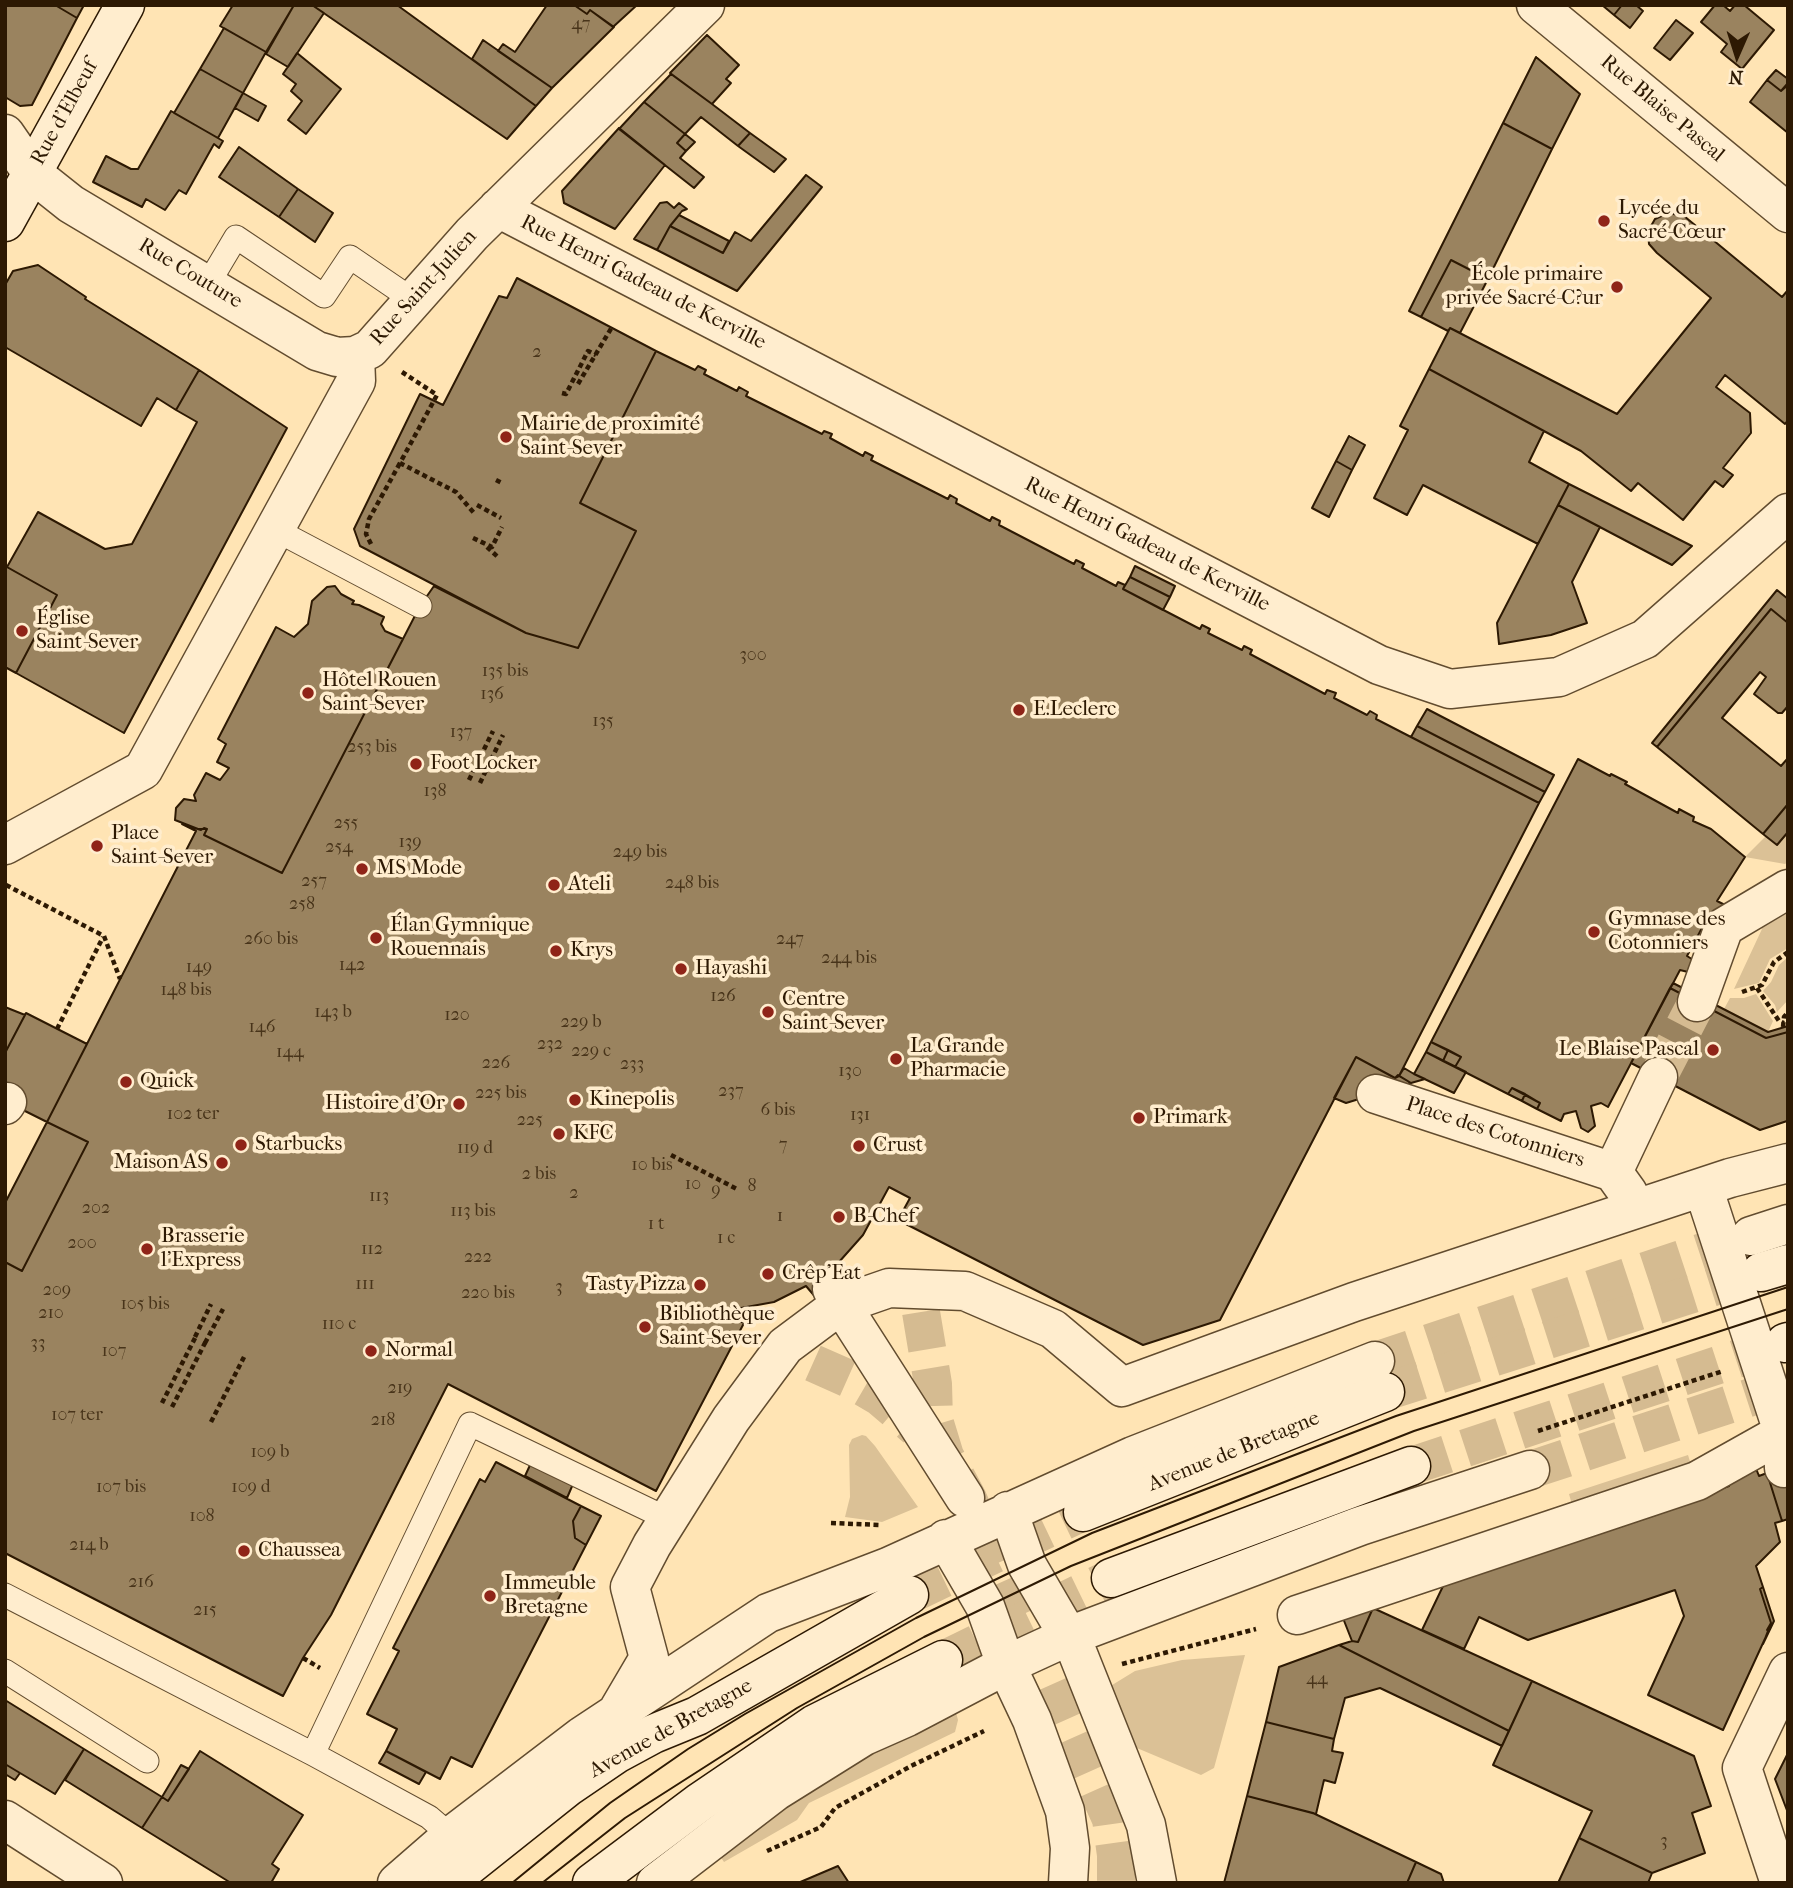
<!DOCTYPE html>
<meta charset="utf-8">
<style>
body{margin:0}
#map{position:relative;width:1793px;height:1888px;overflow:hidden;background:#ffe4b4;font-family:"IM FELL French Canon",serif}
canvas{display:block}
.frame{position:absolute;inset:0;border:7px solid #2d1903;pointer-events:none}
.north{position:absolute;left:1702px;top:21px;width:70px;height:70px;-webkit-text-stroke:5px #ffedce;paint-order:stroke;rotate:183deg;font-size:19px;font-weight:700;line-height:28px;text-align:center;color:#2d1903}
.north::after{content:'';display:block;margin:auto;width:24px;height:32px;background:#2d1903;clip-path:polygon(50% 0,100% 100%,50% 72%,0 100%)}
</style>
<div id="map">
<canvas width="1793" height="1888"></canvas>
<div class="frame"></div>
<div class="north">N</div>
</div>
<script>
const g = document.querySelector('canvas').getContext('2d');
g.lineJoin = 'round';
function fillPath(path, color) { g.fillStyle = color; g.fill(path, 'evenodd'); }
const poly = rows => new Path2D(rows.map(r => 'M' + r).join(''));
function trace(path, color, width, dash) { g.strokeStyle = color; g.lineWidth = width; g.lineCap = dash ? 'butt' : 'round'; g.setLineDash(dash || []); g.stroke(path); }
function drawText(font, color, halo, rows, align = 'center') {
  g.font = font + ' "IM FELL French Canon",serif'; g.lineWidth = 7; g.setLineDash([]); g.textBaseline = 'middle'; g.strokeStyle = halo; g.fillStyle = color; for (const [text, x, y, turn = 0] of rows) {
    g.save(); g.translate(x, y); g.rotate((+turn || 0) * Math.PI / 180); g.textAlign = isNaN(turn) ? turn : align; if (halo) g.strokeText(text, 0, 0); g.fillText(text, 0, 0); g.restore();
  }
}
fillPath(poly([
 [1787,833,1788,862,1785,864,1745,857,1766,836,1777,845],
 [1788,906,1788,948,1770,959,1759,983,1734,989,1762,929,1759,925],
 [1788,957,1788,1000,1777,1012,1775,1005,1763,991,1771,982,1779,965],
 [1756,994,1773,1021,1768,1032,1724,1009,1730,998,1744,998],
 [862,1435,866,1436,875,1446,918,1507,882,1522,845,1517,850,1497,849,1445,852,1439],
 [1688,1455,1692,1468,1573,1508,1569,1494],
 [1245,1655,1214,1768,1201,1775,1125,1743,1104,1690,1135,1671,1182,1660],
 [954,1705,958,1720,955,1732,809,1803,797,1820,724,1862,718,1853,781,1807]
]), '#dbc196');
const building = poly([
 [5,5,55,5,77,18,32,105,20,106,5,97,5,5],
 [55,5,84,5,77,18,55,5],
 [233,5,294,5,266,52,220,26,233,5],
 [294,5,312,5,324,13,288,67,266,54,294,5],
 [312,5,397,5,536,106,507,139,312,5],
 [547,5,574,5,587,14,590,10,614,27,552,88,498,51,503,44,515,52,547,5],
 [574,5,637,5,613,27,590,10,587,14,574,5],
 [1602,5,1622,5,1614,15,1602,5],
 [1622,5,1636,5,1643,11,1630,28,1614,15,1622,5],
 [1715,5,1723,5,1730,11,1735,5,1744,5,1774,30,1742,69,1721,52,1727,44,1701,22,1715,5],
 [1676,20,1693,33,1670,60,1654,48,1676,20],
 [224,28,266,52,243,93,200,69,224,28],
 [707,35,739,65,726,79,731,83,712,104,670,73,707,35],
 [483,40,552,88,536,106,472,59,483,40],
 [297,53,341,89,306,134,288,120,302,101,291,91,296,84,283,74,297,53],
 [1536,57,1580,94,1552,149,1503,123,1536,57],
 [200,69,243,93,218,138,174,113,200,69],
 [1776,70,1788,79,1788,83,1781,91,1767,80,1776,70],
 [671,74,712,104,750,133,738,146,701,117,685,134,644,102,671,74],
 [1767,80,1781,91,1788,85,1788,133,1750,102,1767,80],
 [243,93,266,106,258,121,235,108,243,93],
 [644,102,685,134,677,143,686,151,680,158,704,177,694,188,619,129,644,102],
 [171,111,223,141,219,148,214,144,186,194,179,190,165,210,146,199,142,207,93,182,106,156,131,169,138,169,171,111],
 [1503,123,1552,149,1488,279,1451,260,1421,317,1409,311,1503,123],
 [619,128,665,165,615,229,564,203,562,191,619,128],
 [750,133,786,159,774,172,738,146,750,133],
 [685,134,695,142,686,151,677,143,685,134],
 [239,147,298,189,279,217,219,177,239,147],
 [806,175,822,187,737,291,657,250,670,226,723,253,735,232,751,241,806,175],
 [298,189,333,213,315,242,279,217,298,189],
 [667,202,674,208,679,203,687,209,682,211,670,226,657,250,634,239,660,203,667,202],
 [1668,213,1684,216,1782,297,1788,290,1788,420,1785,424,1725,375,1716,387,1750,413,1751,433,1723,468,1733,475,1723,487,1715,481,1683,520,1638,483,1631,491,1581,451,1429,369,1450,328,1617,414,1711,298,1657,253,1649,244,1648,232,1651,226,1655,219,1668,213],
 [679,215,729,241,723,253,670,226,679,215],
 [1451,260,1488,279,1460,333,1450,328,1448,331,1421,317,1451,260],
 [38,265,86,297,85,299,199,370,176,410,157,398,141,426,5,347,5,285,13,271,38,265],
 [517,278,656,351,580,503,636,531,578,648,526,633,360,546,354,529,420,394,443,405,499,296,507,298,517,278],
 [656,351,695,370,698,366,706,370,704,374,737,391,739,387,748,392,746,396,822,434,824,431,832,434,830,438,863,456,865,452,873,456,871,460,948,499,950,495,957,499,956,503,990,521,992,517,1000,521,999,525,1074,564,1076,560,1084,564,1082,568,1116,586,1118,582,1125,585,1123,589,1200,629,1202,625,1210,629,1208,633,1242,650,1244,646,1252,650,1250,654,1325,694,1327,690,1336,693,1334,698,1367,715,1370,711,1377,715,1376,719,1539,803,1399,1076,1395,1078,1356,1057,1220,1320,1143,1345,898,1220,910,1198,889,1187,863,1235,839,1262,849,1276,817,1299,806,1286,774,1302,741,1308,735,1319,744,1323,656,1491,448,1384,331,1615,303,1658,283,1696,5,1553,5,1262,22,1271,88,1142,47,1122,196,831,182,824,201,830,204,828,207,829,204,835,282,873,420,606,434,586,526,633,578,648,636,531,580,503,656,351],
 [1429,369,1544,431,1529,462,1569,484,1538,544,1423,485,1407,515,1374,498,1408,430,1400,426,1429,369],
 [199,370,287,428,124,733,16,673,57,595,7,567,38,512,105,549,132,544,197,422,176,410,199,370],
 [1349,436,1365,445,1352,470,1336,461,1349,436],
 [1336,461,1352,470,1329,517,1312,508,1336,461],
 [1569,484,1692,546,1672,565,1558,505,1569,484],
 [1558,505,1600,527,1572,582,1587,623,1551,635,1499,644,1497,623,1558,505],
 [5,566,57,595,16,673,5,667,5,566],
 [1135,566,1175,586,1170,597,1130,577,1135,566],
 [1130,577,1170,597,1163,610,1123,589,1130,577],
 [335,586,341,594,354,601,352,604,359,605,384,617,381,624,385,631,403,639,282,873,204,835,207,829,198,829,175,820,176,808,184,799,196,801,194,795,206,773,220,780,229,768,217,762,226,744,218,739,276,627,294,637,308,624,312,601,327,587,335,586],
 [1777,590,1788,599,1788,623,1771,609,1657,747,1652,743,1777,590],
 [1771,609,1788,623,1788,706,1782,713,1778,713,1754,694,1766,677,1760,672,1722,718,1781,766,1788,758,1788,804,1763,834,1657,747,1771,609],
 [1427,709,1554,775,1545,792,1417,726,1427,709],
 [1417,726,1545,792,1539,803,1411,737,1417,726],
 [1578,759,1610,776,1611,774,1627,782,1625,784,1678,813,1679,809,1694,817,1693,821,1711,829,1745,857,1717,901,1725,905,1719,917,1710,913,1687,956,1695,961,1688,972,1680,970,1608,1107,1601,1103,1591,1106,1595,1126,1588,1132,1581,1128,1576,1111,1564,1114,1561,1121,1537,1109,1540,1103,1512,1088,1508,1094,1455,1067,1461,1057,1431,1042,1578,759],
 [1788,804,1788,832,1777,845,1763,834,1788,804],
 [1673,983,1768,1032,1788,1026,1788,1032,1766,1038,1670,988,1673,983],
 [1670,988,1766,1038,1788,1032,1788,1124,1787,1121,1760,1130,1631,1063,1670,988],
 [5,1007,25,1015,5,1053,5,1007],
 [26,1013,87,1044,47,1122,5,1101,5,1053,26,1013],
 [1431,1042,1448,1050,1443,1061,1426,1052,1431,1042],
 [1448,1050,1461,1057,1455,1067,1443,1061,1448,1050],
 [1426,1052,1466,1072,1454,1093,1414,1074,1426,1052],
 [1356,1057,1395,1078,1398,1075,1411,1083,1346,1103,1334,1098,1356,1057],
 [1404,1068,1414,1074,1425,1079,1411,1083,1399,1076,1404,1068],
 [1512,1088,1525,1094,1522,1101,1508,1094,1512,1088],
 [1525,1094,1540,1103,1537,1109,1522,1101,1525,1094],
 [47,1122,88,1142,22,1271,5,1262,5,1203,47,1122],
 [496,1462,581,1506,573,1521,575,1538,586,1545,472,1767,451,1757,440,1779,386,1751,397,1729,367,1714,399,1651,393,1648,480,1479,485,1482,496,1462],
 [531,1463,573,1484,567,1498,525,1476,531,1463],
 [1755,1466,1759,1476,1767,1473,1782,1521,1775,1523,1780,1542,1756,1566,1763,1587,1760,1589,1771,1623,1767,1630,1769,1630,1723,1730,1648,1695,1684,1616,1675,1590,1528,1640,1479,1617,1464,1649,1422,1630,1445,1582,1729,1486,1726,1476,1755,1466],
 [1788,1466,1788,1519,1782,1521,1767,1473,1788,1466],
 [581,1506,601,1516,586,1545,575,1538,573,1521,581,1506],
 [1763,1587,1774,1621,1763,1644,1771,1623,1760,1589,1763,1587],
 [1373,1608,1358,1642,1352,1641,1341,1613,1373,1608],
 [1373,1608,1532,1681,1509,1731,1339,1645,1352,1641,1358,1642,1373,1608],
 [1339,1645,1509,1731,1502,1746,1380,1688,1345,1698,1334,1739,1266,1722,1279,1667,1339,1645],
 [1532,1681,1694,1756,1711,1806,1692,1813,1705,1853,1652,1873,1579,1838,1592,1811,1493,1765,1532,1681],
 [5,1700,84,1749,55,1794,5,1764,5,1700],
 [1266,1722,1334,1739,1332,1751,1343,1753,1335,1783,1324,1780,1316,1814,1247,1796,1266,1722],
 [84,1749,162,1797,142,1828,65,1780,84,1749],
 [200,1751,303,1815,272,1864,279,1869,271,1883,231,1883,142,1828,162,1797,168,1801,200,1751],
 [386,1751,426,1772,419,1784,379,1763,386,1751],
 [1788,1753,1788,1813,1775,1779,1788,1753],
 [5,1764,20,1773,15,1780,5,1774,5,1764],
 [181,1765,189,1769,168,1801,162,1797,181,1765],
 [1247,1796,1313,1813,1416,1862,1407,1883,1224,1883,1247,1796],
 [1579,1838,1652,1873,1648,1883,1558,1883,1579,1838],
 [1416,1862,1441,1874,1444,1883,1407,1883,1416,1862],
 [838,1866,849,1883,798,1883,838,1866]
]);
fillPath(building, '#9a835f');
trace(building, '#2d1903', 2);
trace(poly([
 [1658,1077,1697,1002],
 [921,1312,933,1384,934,1420,945,1456,968,1499,1111,1819,1116,1855,1116,1883],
 [1375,1361,1751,1236],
 [813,1363,849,1379,880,1397,916,1428],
 [1530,1470,1788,1385]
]), '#d5bb91', 38, [38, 19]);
trace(poly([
 [1385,1392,1761,1272],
 [1411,1466,1785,1343],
 [909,1595,1083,1512],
 [943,1660,1111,1578]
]), '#d5bb91', 38, [38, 19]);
const lane = poly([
 [208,284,236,237,324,296,350,257,413,300],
 [274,529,420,606],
 [5,1595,313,1754,429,1817,451,1836],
 [5,1671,147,1761],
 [313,1754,470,1424,668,1519]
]);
const street = poly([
 [1536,5,1788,213],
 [5,134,32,173,71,204,317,351,337,357,355,356,370,349,472,234,705,5],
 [498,208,1379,665,1450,689,1559,677,1645,639,1788,513],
 [5,845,143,770,356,381,355,356],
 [1697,1002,1724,927,1788,889],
 [1376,1094,1613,1172],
 [5,1105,7,1102],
 [1703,1187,1783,1432,1784,1468],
 [1628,1193,1613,1172,1658,1077],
 [1751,1236,1788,1224],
 [832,1289,840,1305,853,1323,965,1498],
 [1008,1511,1027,1565,1076,1649,1146,1825,1157,1883],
 [946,1539,985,1606,1006,1665,1032,1720,1065,1811,1070,1848,1068,1883],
 [1297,1615,1697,1481,1788,1430],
 [619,1709,649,1658,630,1587,652,1545,731,1419,785,1346,840,1305,889,1288,965,1291,1053,1329,1122,1387,1354,1302,1730,1178,1788,1163],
 [5,1820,103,1883],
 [397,1883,451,1836,582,1736,768,1613,888,1567,1133,1456,1375,1361],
 [656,1883,776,1791,864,1736,907,1717,1006,1665,1069,1636,1360,1526,1530,1470],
 [1780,1883,1742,1768,1788,1672]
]);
const secondary = poly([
 [5,222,125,5],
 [1761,1272,1788,1264],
 [1785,1343,1788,1342],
 [1083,1512,1385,1392],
 [1111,1578,1411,1466],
 [447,1883,569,1786,616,1754,653,1734,697,1716,909,1595],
 [592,1883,700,1802,815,1724,943,1660]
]);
trace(lane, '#624c2f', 25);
trace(street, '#624c2f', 41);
trace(secondary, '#2d1903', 41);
trace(poly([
 [402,372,437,395,400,463,456,492,474,513],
 [578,384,612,327],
 [562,393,566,394,588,351,596,355],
 [496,480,502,483],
 [477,505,501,518],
 [473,538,492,547,502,527],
 [371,544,366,534,369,519,400,463],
 [487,547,499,558],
 [469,780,493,731],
 [480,783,503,735],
 [6,885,104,936,120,979],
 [1757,988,1779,1021,1784,1023],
 [1742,992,1762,985,1774,962,1788,952],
 [1783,1027,1784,1017,1788,1012],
 [57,1029,103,937],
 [671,1155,737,1189],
 [195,1337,211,1304],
 [205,1343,223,1309],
 [162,1403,196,1336],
 [172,1407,206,1341],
 [211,1422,245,1355],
 [1538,1431,1723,1371],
 [831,1523,881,1525],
 [303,1658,320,1668],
 [1122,1664,1256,1629],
 [767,1851,821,1827,835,1808,911,1766,984,1731]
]), '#2d1903', 4.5, [5, 3.5]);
trace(lane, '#ffedce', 23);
trace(street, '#ffedce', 38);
trace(secondary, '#ffedce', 38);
trace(poly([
 [512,1883,610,1803,688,1749,745,1714,916,1618,1092,1533,1396,1416,1788,1287],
 [542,1883,625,1818,797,1708,924,1637,1071,1566,1414,1431,1788,1309]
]), '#2d1903', 2);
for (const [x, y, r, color] of [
 [1604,221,7,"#8f2418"],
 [1617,287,7,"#8f2418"],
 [506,437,7,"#8f2418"],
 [22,631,7,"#8f2418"],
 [308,693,7,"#8f2418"],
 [1019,710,7,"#8f2418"],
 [416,764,7,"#8f2418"],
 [97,846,7,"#8f2418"],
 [362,869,7,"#8f2418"],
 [554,885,7,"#8f2418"],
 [1594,932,7,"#8f2418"],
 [376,938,7,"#8f2418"],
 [556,951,7,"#8f2418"],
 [681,969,7,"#8f2418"],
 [768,1012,7,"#8f2418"],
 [1713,1050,7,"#8f2418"],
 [896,1059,7,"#8f2418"],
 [126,1082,7,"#8f2418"],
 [575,1100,7,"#8f2418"],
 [459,1104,7,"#8f2418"],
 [1139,1118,7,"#8f2418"],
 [559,1134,7,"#8f2418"],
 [241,1145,7,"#8f2418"],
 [859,1146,7,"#8f2418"],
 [222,1163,7,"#8f2418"],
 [839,1217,7,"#8f2418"],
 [147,1249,7,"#8f2418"],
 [768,1274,7,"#8f2418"],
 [700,1285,7,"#8f2418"],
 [645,1327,7,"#8f2418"],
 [371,1351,7,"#8f2418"],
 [244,1551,7,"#8f2418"],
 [490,1596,7,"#8f2418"]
]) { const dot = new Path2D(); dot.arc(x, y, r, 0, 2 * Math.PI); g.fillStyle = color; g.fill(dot); trace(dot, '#ffedce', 2.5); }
drawText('18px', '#48341a', null, [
 ["47",581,25],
 ["2",537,353],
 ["300",753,656],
 ["135 bis",505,672],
 ["136",492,695],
 ["135",603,722],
 ["137",461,733],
 ["253 bis",372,748],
 ["138",435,792],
 ["255",346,824],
 ["139",410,843],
 ["254",339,848],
 ["249 bis",640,853],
 ["257",314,882],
 ["248 bis",692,884],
 ["258",302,905],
 ["260 bis",271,940],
 ["247",790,940],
 ["244 bis",849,959],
 ["142",352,966],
 ["149",199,968],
 ["148 bis",186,991],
 ["126",723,997],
 ["143 b",333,1013],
 ["120",457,1016],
 ["229 b",581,1023],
 ["146",262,1028],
 ["232",550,1045],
 ["229 c",591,1052],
 ["144",290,1053],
 ["226",496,1064],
 ["233",632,1065],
 ["130",850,1072],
 ["237",731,1092],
 ["225 bis",501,1094],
 ["6 bis",778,1111],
 ["102 ter",193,1115],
 ["131",860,1116],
 ["225",530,1121],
 ["7",783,1146],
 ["119 d",475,1149],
 ["10 bis",652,1166],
 ["2 bis",539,1175],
 ["10",693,1185],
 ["8",752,1187],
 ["9",716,1191],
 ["2",574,1194],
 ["113",379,1197],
 ["202",96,1209],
 ["113 bis",473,1212],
 ["1",780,1217],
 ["1 t",656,1225],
 ["1 c",726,1239],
 ["200",82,1244],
 ["112",372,1250],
 ["222",478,1258],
 ["111",365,1285],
 ["3",559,1288],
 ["209",57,1291],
 ["220 bis",488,1294],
 ["105 bis",145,1305],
 ["210",51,1314],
 ["110 c",339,1325],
 ["33",38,1344],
 ["107",114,1352],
 ["219",400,1389],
 ["107 ter",77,1416],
 ["218",383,1421],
 ["109 b",270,1453],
 ["107 bis",121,1488],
 ["109 d",251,1488],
 ["108",202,1517],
 ["214 b",89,1546],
 ["216",141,1583],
 ["215",205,1611],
 ["44",1317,1680],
 ["3",1664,1842]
]);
drawText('21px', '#2d1903', '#ffedce', [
 ["Rue Blaise Pascal",1662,109,40],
 ["Rue d'Elbeuf",65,113,-61],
 ["Rue Couture",190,274,31],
 ["Rue Henri Gadeau de Kerville",643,283,27],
 ["Rue Saint-Julien",424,288,-48],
 ["Rue Henri Gadeau de Kerville",1147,545,27],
 ["Place des Cotonniers",1495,1133,18],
 ["Avenue de Bretagne",1234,1452,-22],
 ["Avenue de Bretagne",671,1729,-29]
]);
drawText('21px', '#2d1903', '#ffedce', [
 ["Lycée du",1618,209],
 ["Sacré-Cœur",1618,233],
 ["École primaire",1603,275,"right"],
 ["privée Sacré-C?ur",1603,299,"right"],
 ["Mairie de proximité",520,425],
 ["Saint-Sever",520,449],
 ["Église",36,619],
 ["Saint-Sever",36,643],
 ["Hôtel Rouen",322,681],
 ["Saint-Sever",322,705],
 ["E.Leclerc",1033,710],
 ["Foot Locker",430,764],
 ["Place",111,834],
 ["Saint-Sever",111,858],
 ["MS Mode",376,869],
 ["Ateli",568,885],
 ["Gymnase des",1608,920],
 ["Cotonniers",1608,944],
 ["Élan Gymnique",390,926],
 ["Rouennais",390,950],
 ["Krys",570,951],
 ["Hayashi",695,969],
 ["Centre",782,1000],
 ["Saint-Sever",782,1024],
 ["La Grande",910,1047],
 ["Pharmacie",910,1071],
 ["Le Blaise Pascal",1699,1050,"right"],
 ["Quick",140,1082],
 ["Kinepolis",589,1100],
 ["Histoire d'Or",445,1104,"right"],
 ["Primark",1153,1118],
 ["KFC",573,1134],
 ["Starbucks",255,1145],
 ["Crust",873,1146],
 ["Maison AS",208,1163,"right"],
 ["B-Chef",853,1217],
 ["Brasserie",161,1237],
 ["l’Express",161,1261],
 ["Crêp'Eat",782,1274],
 ["Tasty Pizza",686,1285,"right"],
 ["Bibliothèque",659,1315],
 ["Saint-Sever",659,1339],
 ["Normal",385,1351],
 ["Chaussea",258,1551],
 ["Immeuble",504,1584],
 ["Bretagne",504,1608]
], 'left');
</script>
